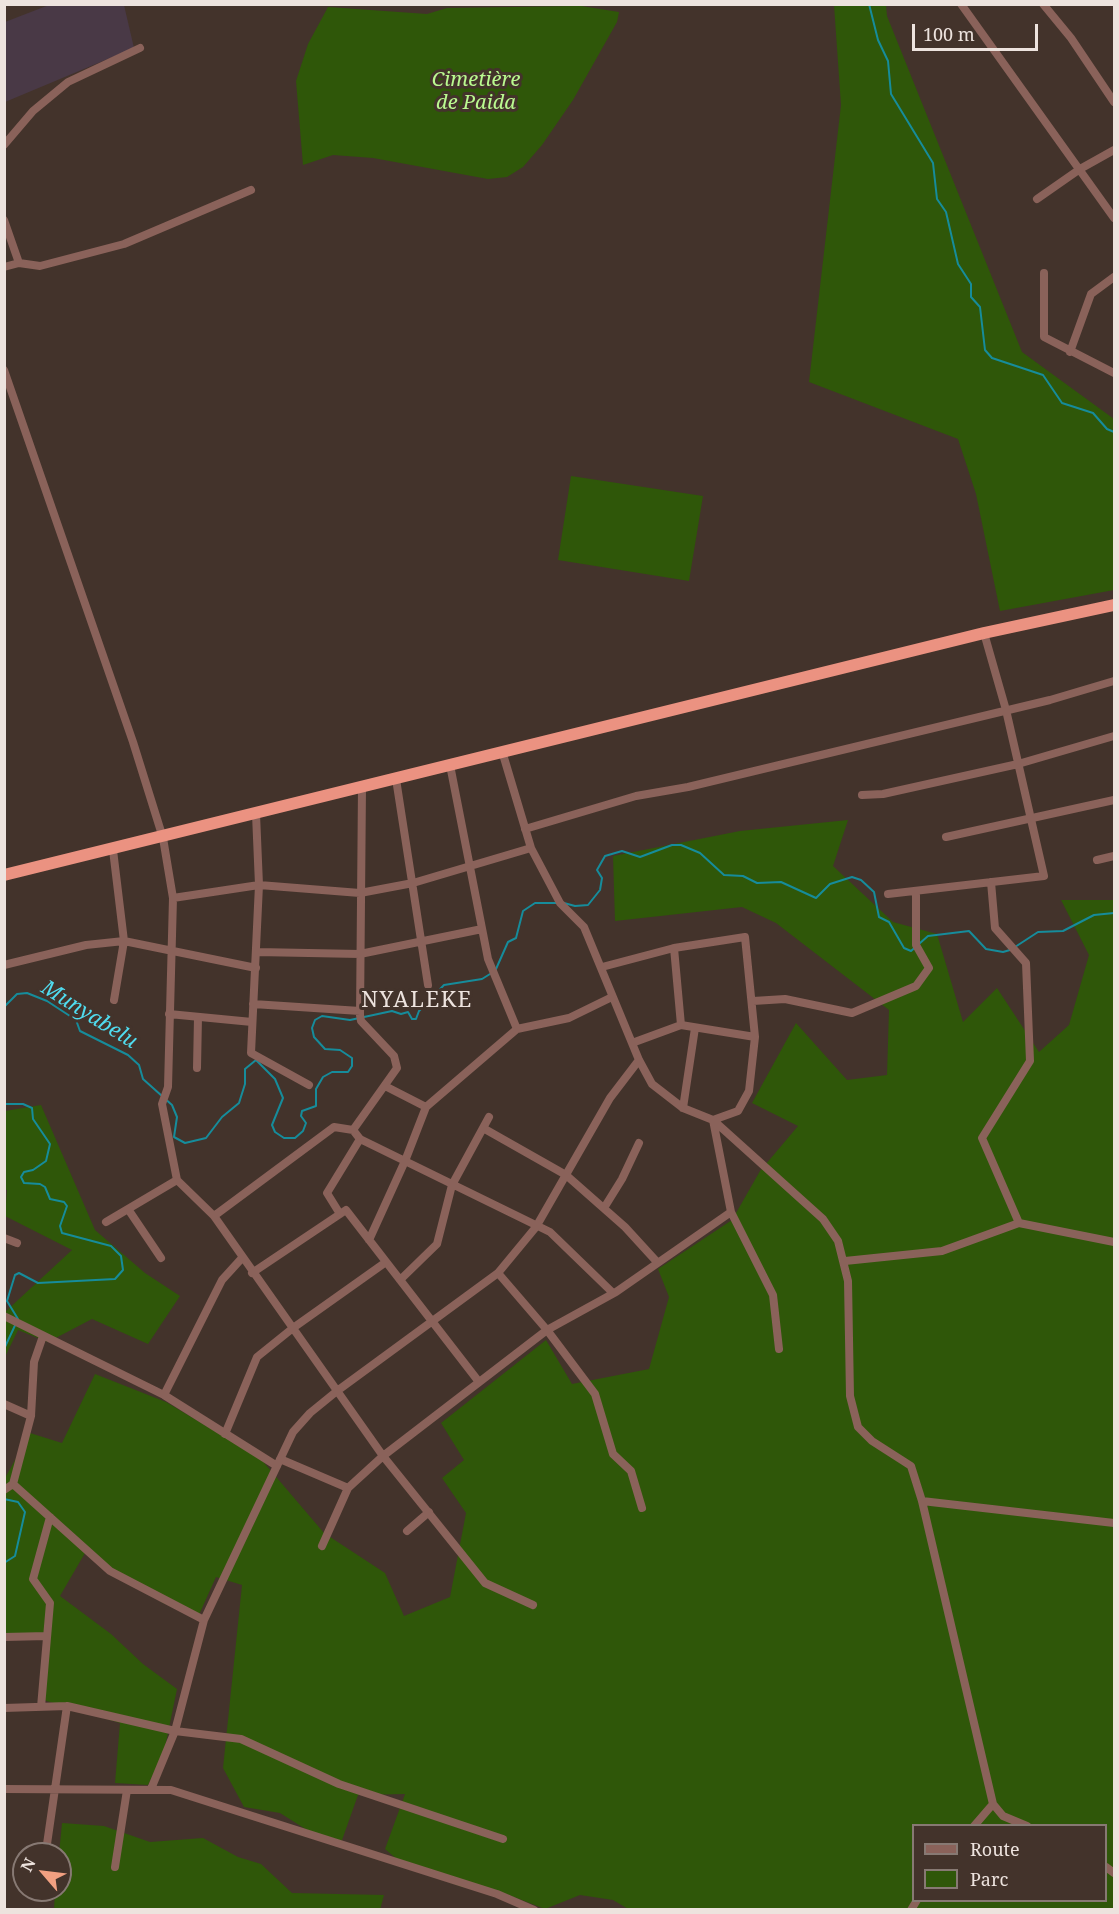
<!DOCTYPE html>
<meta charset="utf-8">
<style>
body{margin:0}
#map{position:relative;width:1119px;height:1914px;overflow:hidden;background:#43332b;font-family:"Noto Serif",serif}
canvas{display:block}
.frame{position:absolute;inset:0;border:6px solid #ede3de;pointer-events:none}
.legend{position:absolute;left:912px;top:1824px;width:195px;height:78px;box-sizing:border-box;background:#43332b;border:2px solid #877973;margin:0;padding:8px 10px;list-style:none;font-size:18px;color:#ede3de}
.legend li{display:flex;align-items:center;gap:12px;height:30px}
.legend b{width:30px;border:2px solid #877973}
.north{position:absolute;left:12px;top:1842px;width:60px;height:60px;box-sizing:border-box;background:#43332b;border:2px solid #877973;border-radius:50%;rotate:298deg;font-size:16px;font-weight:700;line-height:24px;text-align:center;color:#ede3de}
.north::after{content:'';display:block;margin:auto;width:21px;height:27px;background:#f2a081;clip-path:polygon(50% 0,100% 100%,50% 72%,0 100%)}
.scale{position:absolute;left:912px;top:24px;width:126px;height:27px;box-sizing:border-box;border:3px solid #ede3de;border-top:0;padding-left:8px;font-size:18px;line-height:21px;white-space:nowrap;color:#ede3de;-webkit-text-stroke:4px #43332b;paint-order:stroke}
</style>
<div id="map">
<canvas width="1119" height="1914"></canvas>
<div class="frame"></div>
<ul class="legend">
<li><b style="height:8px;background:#8a625a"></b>Route</li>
<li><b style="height:16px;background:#2f5709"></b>Parc</li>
</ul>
<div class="north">N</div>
<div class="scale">100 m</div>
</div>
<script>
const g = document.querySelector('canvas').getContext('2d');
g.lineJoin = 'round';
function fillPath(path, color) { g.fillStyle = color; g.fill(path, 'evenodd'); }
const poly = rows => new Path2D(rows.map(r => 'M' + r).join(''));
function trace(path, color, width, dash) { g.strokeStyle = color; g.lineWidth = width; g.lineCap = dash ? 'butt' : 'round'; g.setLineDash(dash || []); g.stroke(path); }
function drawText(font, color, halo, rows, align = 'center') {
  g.font = font + ' "Noto Serif",serif'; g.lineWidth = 6; g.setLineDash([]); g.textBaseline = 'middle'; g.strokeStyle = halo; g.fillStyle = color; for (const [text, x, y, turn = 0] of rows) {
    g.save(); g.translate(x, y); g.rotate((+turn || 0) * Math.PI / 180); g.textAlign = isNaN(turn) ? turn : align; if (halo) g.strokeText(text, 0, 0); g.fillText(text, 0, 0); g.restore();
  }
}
fillPath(poly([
 [49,5,124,5,134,48,5,102,5,22]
]), '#493946');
fillPath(poly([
 [834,5,886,5,887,16,1022,352,1114,419,1114,590,1000,611,976,494,958,439,809,382,841,105],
 [581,6,619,12,617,22,573,100,542,145,523,167,507,177,488,179,373,158,333,155,303,165,296,81,308,44,328,7,427,14,447,8],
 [571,476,703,496,689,581,558,560],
 [848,820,833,866,893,922,937,934,963,1022,997,988,1039,1052,1069,1025,1089,955,1061,900,1114,900,1114,1909,630,1910,613,1900,580,1895,545,1909,496,1890,462,1887,405,1866,385,1849,405,1794,358,1795,341,1843,315,1835,280,1813,244,1807,223,1768,242,1585,216,1577,198,1617,163,1603,85,1553,60,1596,111,1634,143,1664,177,1689,164,1752,148,1785,115,1783,120,1723,40,1699,45,1634,5,1640,5,1478,30,1433,62,1443,95,1374,166,1402,260,1458,324,1533,385,1573,404,1616,450,1597,466,1513,442,1478,464,1460,441,1423,546,1340,572,1384,649,1369,669,1297,658,1269,732,1220,760,1171,798,1126,752,1103,796,1023,847,1080,887,1075,889,1010,776,923,742,907,615,921,613,856,740,831],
 [914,1826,1106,1826,1106,1900,914,1900],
 [41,1105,95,1230,145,1273,180,1296,148,1344,92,1319,48,1342,18,1330,5,1357,5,1312,72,1250,5,1216,7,1190,4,1189,5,1111],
 [62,1823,104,1826,150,1842,203,1838,238,1857,261,1864,292,1893,384,1895,380,1910,54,1910,55,1890,60,1890,59,1854]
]), '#2f5709');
trace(poly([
 [869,4,878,40,888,61,891,94,933,163,937,199,946,212,958,264,971,284,971,297,980,307,985,350,992,358,1043,375,1062,403,1093,413,1107,429,1114,432],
 [564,903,575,906,588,905,600,890,602,878,597,870,605,856,622,851,640,857,672,845,681,845,700,853,724,875,743,876,757,883,781,882,816,898,830,884,852,877,861,880,874,892,879,917,889,922,904,948,911,951,928,936,969,931,986,949,1003,952,1010,950],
 [1015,947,1038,932,1063,931,1094,915,1114,913],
 [496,969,508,942,516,938,523,911,535,903,556,903],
 [4,1007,17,994,27,993,47,1001,76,1020,80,1031,128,1055,139,1065,143,1079,172,1105,177,1117,174,1137,185,1143,206,1138,222,1117,239,1103,245,1084,245,1069,256,1060,275,1079,283,1098,272,1125,275,1132,284,1138,295,1138,303,1131,306,1123,301,1116,302,1111,316,1106,316,1089,323,1077,332,1072,348,1072,352,1066,352,1058,340,1050,325,1049,314,1037,312,1028,315,1020,322,1016,350,1020,392,1011,401,1014,408,1012,412,1019,416,1019,419,1011,444,985,482,979,490,974],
 [4,1104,23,1104,32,1108,33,1119,50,1144,46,1161,33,1170,24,1172,21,1177,24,1183,40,1184,45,1187,50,1199,64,1202,67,1206,60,1226,62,1233,111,1246,121,1256,123,1270,115,1279,38,1283,19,1273,15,1275,7,1301,18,1319,4,1349],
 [4,1499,18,1502,25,1512,15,1556,4,1563]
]), '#168c9b', 2);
trace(poly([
 [961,4,1114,218],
 [1043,4,1071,38,1114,102],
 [4,145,33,111,68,82,140,48],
 [1037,199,1080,169,1114,150],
 [4,220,19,263],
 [4,267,19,263,40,266,124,244,251,190],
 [1044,273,1044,337,1114,373],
 [1070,352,1091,294,1114,277],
 [4,370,133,742,163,838,173,898,168,1087,162,1104,177,1180,214,1216,383,1456,485,1583,533,1605],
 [502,751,531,848,560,903,584,927,639,1060,652,1084,683,1108,713,1120,823,1219,838,1241,848,1281,850,1396,858,1427,872,1441,911,1466,922,1501,993,1804,1003,1816,1027,1826],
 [450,765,488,959,517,1029],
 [396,779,428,985],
 [362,787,360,1015,361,1021,394,1056,397,1068,353,1130,360,1139,550,1232,613,1293],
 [862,795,883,794,1018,764,1114,736],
 [256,814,259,885,251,1053,309,1085],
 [525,829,636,796,688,787,767,768,1050,700,1114,681],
 [946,837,1114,800],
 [113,850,124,941,114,1000],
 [1097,860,1114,856],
 [991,882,995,928,1026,963,1030,1061,982,1138,1019,1223],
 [888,894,1044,876,1006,710,984,633],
 [173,898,259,885,360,893,413,883,531,848],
 [674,948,681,1025],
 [257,952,360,954,482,929],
 [4,965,86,945,124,941,256,968],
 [602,967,674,948,745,937,755,1037,749,1091,738,1111,713,1120,731,1212,773,1295,779,1349],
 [753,1001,785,999,852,1013,916,986,929,968,916,945,916,891],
 [253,1004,360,1011],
 [169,1014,252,1022],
 [632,1043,681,1025,755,1037],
 [197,1068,198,1017],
 [385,1086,426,1107],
 [683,1108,695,1028],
 [483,1128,566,1175,625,1227,657,1262],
 [604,1208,622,1179,639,1143],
 [128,1209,161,1258],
 [340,1214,327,1193,360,1139],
 [214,1216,334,1127,353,1130],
 [106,1222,177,1180],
 [4,1238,17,1243],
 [369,1240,405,1161,426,1107,517,1029,569,1018,612,997],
 [845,1261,942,1251,1019,1223,1114,1242],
 [252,1273,346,1210,479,1382],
 [498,1273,547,1330,595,1394,613,1454,631,1471,642,1508],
 [400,1280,437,1244,452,1185,489,1117],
 [4,1316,164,1395,277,1466],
 [43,1336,34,1362,31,1416,13,1484,110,1571,204,1620],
 [164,1395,222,1280,242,1258],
 [4,1404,31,1416],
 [225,1434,257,1357,293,1328,386,1262],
 [280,1459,348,1488],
 [4,1490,13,1484],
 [922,1501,1114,1523],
 [407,1531,429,1512],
 [322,1546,348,1488,383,1456,547,1330,616,1292,731,1212],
 [4,1637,47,1636],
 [41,1707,50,1603,33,1579,50,1517],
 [4,1708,67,1706,175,1731,241,1739,339,1784,503,1839],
 [4,1789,171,1790,497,1894,534,1910],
 [151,1789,175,1731,204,1620,293,1432,310,1413,337,1391,498,1273,536,1227,610,1098,639,1060],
 [974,1826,993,1804],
 [47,1844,67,1706],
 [115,1867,127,1790],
 [1106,1867,1114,1873],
 [911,1910,917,1900]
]), '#8a625a', 8);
trace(poly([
 [4,875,984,633,1114,605]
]), '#eb9281', 12);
drawText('italic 20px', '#bafa90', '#43332b', [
 ["Cimetière",476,80],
 ["de Paida",476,103]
]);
drawText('italic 21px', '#50dcef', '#43332b', [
 ["Munyabelu",89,1015,32]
]);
g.letterSpacing = '1.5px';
drawText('22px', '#ede3de', '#43332b', [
 ["NYALEKE",417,1001]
]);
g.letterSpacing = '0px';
</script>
